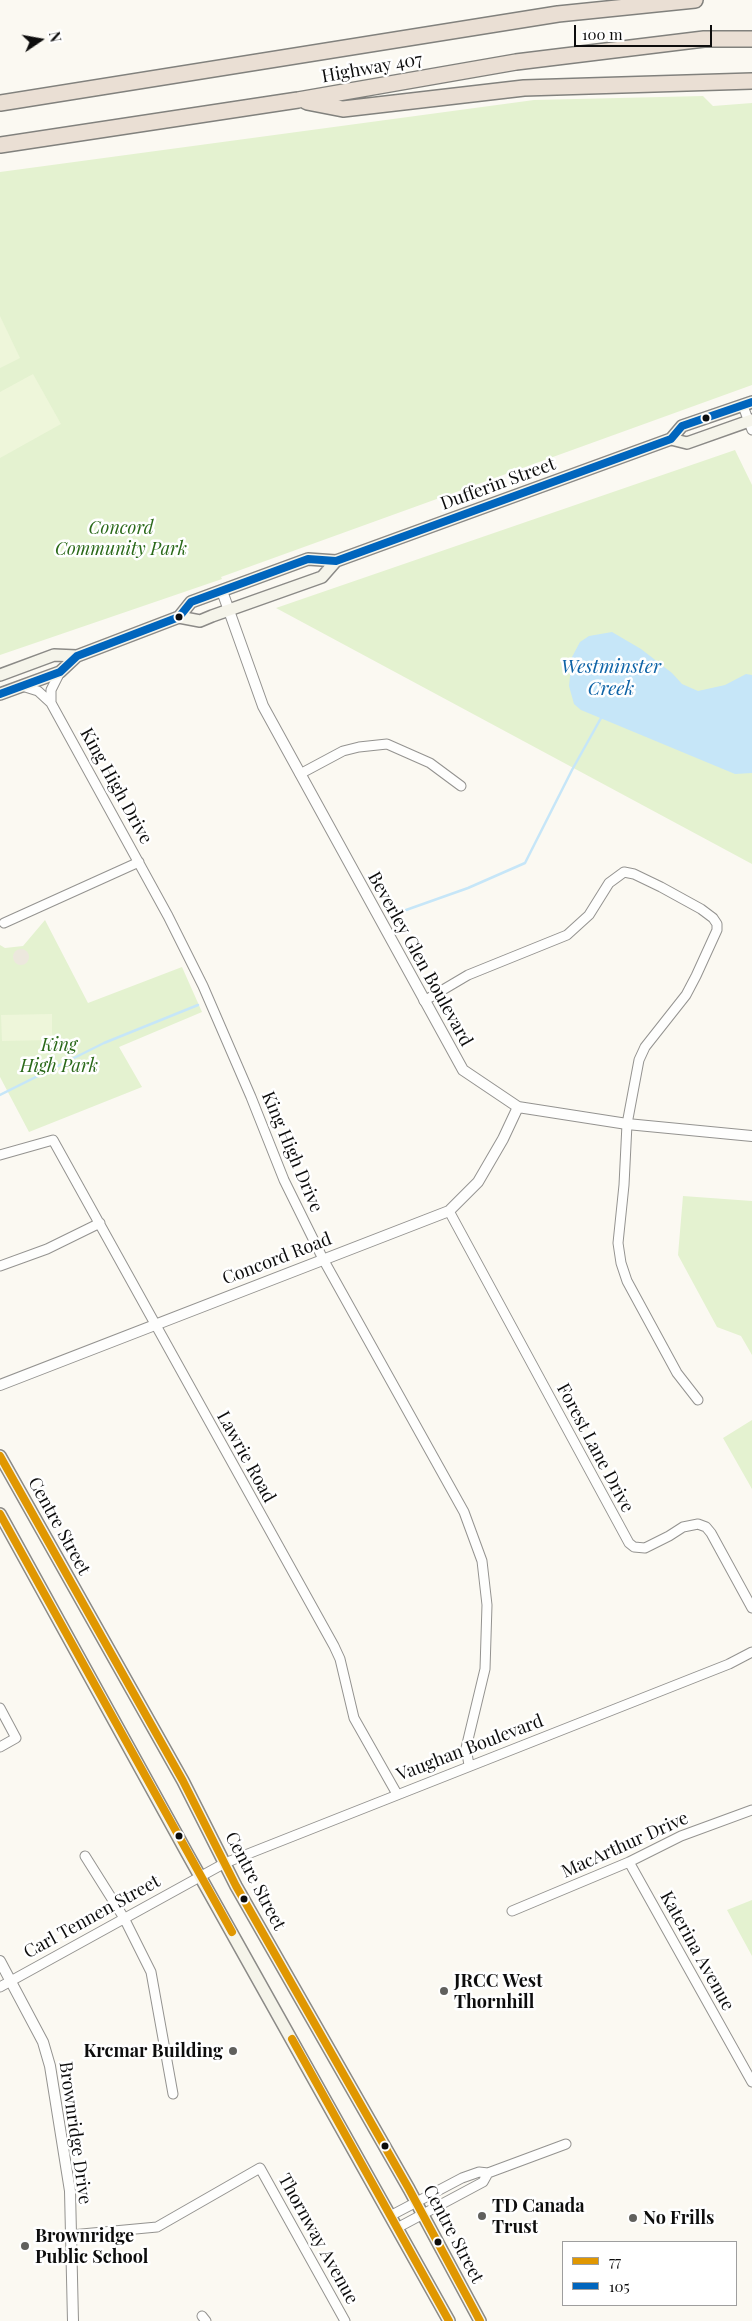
<!DOCTYPE html>
<style>
body{margin:0}
#map{position:relative;width:752px;height:2321px;overflow:hidden;background:#fbf9f2;font-family:"Playfair Display",serif}
canvas{display:block}
.legend{position:absolute;left:562px;top:2241px;width:175px;height:65px;box-sizing:border-box;background:#fff;border:1px solid #9e9e9e;margin:0;padding:6px 9px;list-style:none;font-size:15px;color:#0d0d0d}
.legend li{display:flex;align-items:center;gap:10px;height:25px}
.legend b{width:25px;border:1px solid #9e9e9e}
.north{position:absolute;left:15px;top:15px;width:50px;height:50px;-webkit-text-stroke:4px #fff;paint-order:stroke;rotate:78deg;font-size:14px;font-weight:700;line-height:20px;text-align:center;color:#0d0d0d}
.north::after{content:'';display:block;margin:auto;width:18px;height:22px;background:#0d0d0d;clip-path:polygon(50% 0,100% 100%,50% 72%,0 100%)}
.scale{position:absolute;left:574px;top:25px;width:138px;height:22px;box-sizing:border-box;border:2px solid #0d0d0d;border-top:0;padding-left:6px;font-size:15px;line-height:18px;white-space:nowrap;color:#0d0d0d;-webkit-text-stroke:4px #fff;paint-order:stroke}
</style>
<div id="map">
<canvas width="752" height="2321"></canvas>
<ul class="legend">
<li><b style="height:6px;background:#e09701"></b>77</li>
<li><b style="height:6px;background:#0065bd"></b>105</li>
</ul>
<div class="north">N</div>
<div class="scale">100 m</div>
</div>
<script>
const g = document.querySelector('canvas').getContext('2d');
g.lineJoin = 'round';
function fillPath(path, color) { g.fillStyle = color; g.fill(path, 'evenodd'); }
const poly = rows => new Path2D(rows.map(r => 'M' + r).join(''));
function trace(path, color, width, dash) { g.strokeStyle = color; g.lineWidth = width; g.lineCap = dash ? 'butt' : 'round'; g.setLineDash(dash || []); g.stroke(path); }
function drawText(font, color, halo, rows, align = 'center') {
  g.font = font + ' "Playfair Display",serif'; g.lineWidth = 5; g.setLineDash([]); g.textBaseline = 'middle'; g.strokeStyle = halo; g.fillStyle = color; for (const [text, x, y, turn = 0] of rows) {
    g.save(); g.translate(x, y); g.rotate((+turn || 0) * Math.PI / 180); g.textAlign = isNaN(turn) ? turn : align; if (halo) g.strokeText(text, 0, 0); g.fillText(text, 0, 0); g.restore();
  }
}
fillPath(poly([
 [703,96,713,106,752,103,752,385,221,577,222,579,0,655,0,172,534,100],
 [735,450,752,485,752,864,276,608],
 [45,920,88,1003,182,967,202,1012,119,1047,142,1087,29,1132,0,1077,0,945,5,948,23,946],
 [683,1196,752,1201,752,1355,741,1336,717,1327,678,1255],
 [752,1420,752,1489,723,1438],
 [752,1900,752,1956,727,1910]
]), '#e4f2d0');
fillPath(poly([
 [0,316,20,358,0,368],
 [33,374,61,424,0,458,0,392],
 [52,1014,52,1040,2,1041,1,1015]
]), '#eef6da');
fillPath(poly([
 '13 957a8 8 0 1 1 16 0a8 8 0 1 1-16 0Z'
]), '#ece8dd');
fillPath(poly([
 [612,632,641,649,672,673,682,684,698,691,725,685,746,674,752,675,752,773,735,774,581,710,574,704,569,686,572,657,580,642,589,636]
]), '#c6e6f8');
trace(poly([
 [406,910,468,888,525,863,572,770,601,718,605,717],
 [0,1095,104,1043,198,1005]
]), '#c6e6f8', 2.5);
const minor = poly([
 [743,406,752,430],
 [22,686,38,691,51,703,168,916,203,986,251,1097,284,1180,323,1259,464,1512,482,1561,487,1605,485,1669,466,1748,469,1765],
 [51,703,51,690,60,672],
 [300,774,343,751,359,747,387,744,430,763,461,786],
 [4,923,139,862],
 [424,1001,468,975,567,935,589,915,609,883,624,872,634,874,661,887,701,909,713,918,717,924,717,930,696,976,686,995,645,1047,639,1060,627,1124,624,1185,618,1243,621,1263,627,1281,677,1373,698,1400],
 [0,1155,53,1140,334,1646,340,1659,354,1718,397,1794],
 [449,1211,629,1543,634,1547,645,1548,669,1536,683,1527,698,1524,706,1527,711,1533,752,1608],
 [0,1266,47,1249,100,1223],
 [0,1708,16,1738,0,1747],
 [85,1856,124,1918,151,1972,173,2094],
 [629,1862,752,2082],
 [512,1911,629,1862,681,1836,752,1810],
 [0,1987,225,1863,729,1664,752,1652],
 [390,2216,462,2178,479,2172,488,2173,566,2144],
 [397,2228,483,2182,488,2173],
 [71,2235,157,2227,260,2168,345,2321],
 [202,2316,206,2321]
]);
const tertiary = poly([
 [222,591,263,706,463,1070,518,1107,627,1124,752,1136],
 [0,1385,449,1211,478,1182,503,1139,518,1107],
 [0,1961,43,2042,50,2066,70,2191,73,2321]
]);
const secondary = poly([
 [671,439,687,443,752,420],
 [179,617,191,602,308,559,336,561,671,439,682,426,752,402],
 [0,675,54,655,77,656,179,617,200,621,212,616,322,577,336,561],
 [0,694,60,672,77,656],
 [0,1456,183,1781,236,1886,409,2189,480,2321],
 [0,1514,187,1853,449,2321]
]);
const motorway = poly([
 [307,102,343,109,524,88,752,81],
 [0,103,558,14,695,0],
 [0,145,298,100,516,62,704,39,752,39]
]);
trace(minor, '#949390', 11);
trace(tertiary, '#949390', 12);
trace(secondary, '#8b8a87', 14);
trace(motorway, '#81817d', 18);
trace(minor, '#fefefd', 9);
trace(tertiary, '#fefefd', 10);
trace(secondary, '#f5f4ea', 11);
trace(motorway, '#eadfd4', 15);
trace(poly([
 [0,1456,183,1781,236,1886,409,2189,480,2321],
 [0,1514,232,1932],
 [292,2039,449,2321]
]), '#e09701', 8);
trace(poly([
 [0,694,60,672,77,656,179,617,191,602,308,559,336,561,671,439,682,426,752,402]
]), '#0065bd', 8);
for (const [x, y, r, color] of [
 [706,418,4.5,"#0d0d0d"],
 [179,617,4.5,"#0d0d0d"],
 [179,1836,4.5,"#0d0d0d"],
 [244,1899,4.5,"#0d0d0d"],
 [444,1991,5,"#60605d"],
 [233,2051,5,"#60605d"],
 [385,2146,4.5,"#0d0d0d"],
 [482,2216,5,"#60605d"],
 [633,2218,5,"#60605d"],
 [438,2242,4.5,"#0d0d0d"],
 [25,2246,5,"#60605d"]
]) { const dot = new Path2D(); dot.arc(x, y, r, 0, 2 * Math.PI); g.fillStyle = color; g.fill(dot); trace(dot, '#fff', 2); }
drawText('18px', '#0d0d0d', '#fff', [
 ["Highway 407",372,68,-10],
 ["Dufferin Street",498,484,-20],
 ["King High Drive",116,786,61],
 ["Beverley Glen Boulevard",420,959,61],
 ["King High Drive",292,1152,67],
 ["Concord Road",277,1259,-21],
 ["Forest Lane Drive",595,1448,62],
 ["Lawrie Road",246,1457,61],
 ["Centre Street",59,1526,61],
 ["Vaughan Boulevard",470,1748,-21],
 ["MacArthur Drive",625,1845,-24],
 ["Centre Street",255,1881,62],
 ["Carl Tennen Street",92,1917,-29],
 ["Katerina Avenue",697,1951,61],
 ["Brownridge Drive",75,2133,82],
 ["Centre Street",453,2234,62],
 ["Thornway Avenue",318,2239,61]
]);
drawText('italic 18px', '#2a6919', '#fff', [
 ["Concord",121,528],
 ["Community Park",121,549],
 ["King",59,1045],
 ["High Park",59,1066]
]);
drawText('bold 18px', '#0d0d0d', '#fff', [
 ["JRCC West",454,1981],
 ["Thornhill",454,2002],
 ["Krcmar Building",223,2051,"right"],
 ["TD Canada",492,2206],
 ["Trust",492,2227],
 ["No Frills",643,2218],
 ["Brownridge",35,2236],
 ["Public School",35,2257]
], 'left');
drawText('italic 19px', '#0f64a7', '#fff', [
 ["Westminster",611,667],
 ["Creek",611,689]
]);
</script>
